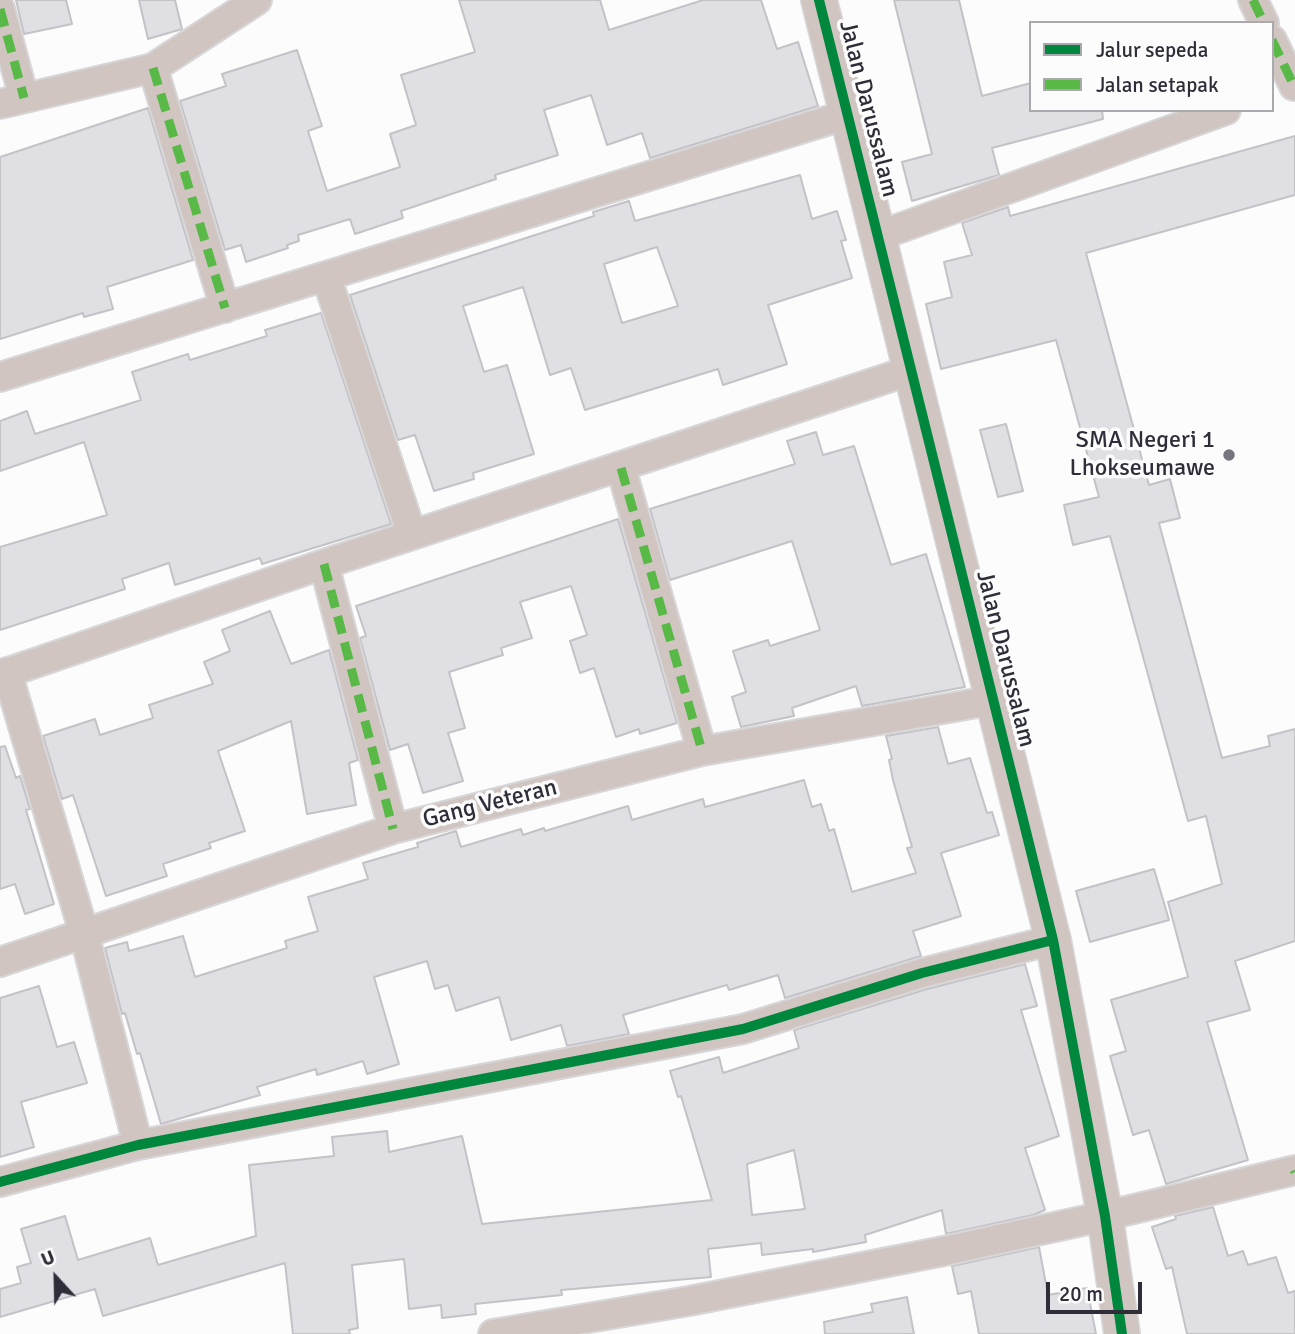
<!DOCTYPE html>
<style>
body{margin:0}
#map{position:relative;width:1295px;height:1334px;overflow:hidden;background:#fcfcfc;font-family:Signika,sans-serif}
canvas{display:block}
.legend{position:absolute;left:1029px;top:21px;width:245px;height:91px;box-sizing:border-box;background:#fcfcfc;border:2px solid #aaa9ae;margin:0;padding:9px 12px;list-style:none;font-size:21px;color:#2f2d38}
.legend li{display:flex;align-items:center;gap:14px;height:35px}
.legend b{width:35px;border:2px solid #aaa9ae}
.north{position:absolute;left:21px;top:1243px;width:70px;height:70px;-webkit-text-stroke:5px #fcfcfc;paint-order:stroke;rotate:338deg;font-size:19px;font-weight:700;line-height:28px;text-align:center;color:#2f2d38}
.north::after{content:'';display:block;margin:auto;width:24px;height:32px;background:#2f2d38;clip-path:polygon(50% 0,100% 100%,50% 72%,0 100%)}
.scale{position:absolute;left:1046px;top:1282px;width:96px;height:32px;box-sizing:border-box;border:4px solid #2f2d38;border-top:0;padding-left:9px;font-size:21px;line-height:24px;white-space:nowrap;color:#2f2d38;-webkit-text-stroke:5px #fcfcfc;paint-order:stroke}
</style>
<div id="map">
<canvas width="1295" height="1334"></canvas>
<ul class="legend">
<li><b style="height:9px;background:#00873e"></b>Jalur sepeda</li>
<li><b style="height:9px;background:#58b947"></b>Jalan setapak</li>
</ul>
<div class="north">U</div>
<div class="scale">20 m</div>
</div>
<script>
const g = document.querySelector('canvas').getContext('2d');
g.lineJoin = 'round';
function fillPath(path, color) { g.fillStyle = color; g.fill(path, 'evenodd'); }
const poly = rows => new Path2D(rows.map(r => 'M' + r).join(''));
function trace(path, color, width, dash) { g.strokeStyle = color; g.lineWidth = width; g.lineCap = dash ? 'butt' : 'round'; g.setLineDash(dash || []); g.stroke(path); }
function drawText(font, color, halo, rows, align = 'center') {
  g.font = font + ' Signika,sans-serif'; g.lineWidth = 7; g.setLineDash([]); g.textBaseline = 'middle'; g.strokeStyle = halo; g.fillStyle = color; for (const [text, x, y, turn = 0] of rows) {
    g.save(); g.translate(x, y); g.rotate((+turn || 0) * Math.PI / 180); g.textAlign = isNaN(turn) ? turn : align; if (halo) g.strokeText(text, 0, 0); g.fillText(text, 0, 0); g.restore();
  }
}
const building = poly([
 [16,0,66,0,72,24,24,34,16,0],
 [139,0,175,0,182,29,148,39,139,0],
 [459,0,600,0,609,30,703,0,761,0,777,49,798,42,818,106,650,158,642,133,607,145,591,95,544,110,558,155,495,175,496,179,401,211,403,218,355,234,350,219,298,235,299,241,287,245,288,248,246,262,241,245,225,250,180,101,226,86,222,74,297,50,322,126,308,131,327,191,400,167,390,134,416,125,401,75,475,52,459,0],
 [894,0,959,0,982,96,1031,83,1031,110,1102,110,1103,119,992,148,999,175,912,201,902,162,932,154,894,0],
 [148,108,193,260,107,287,113,309,84,317,83,313,0,339,0,157,148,108],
 [1295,136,1295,195,1086,253,1149,485,1170,479,1180,518,1159,523,1222,758,1270,746,1268,736,1295,729,1295,941,1235,961,1250,1010,1207,1022,1248,1160,1166,1184,1149,1130,1133,1135,1110,1056,1126,1051,1111,1000,1188,977,1168,902,1222,884,1206,816,1188,821,1110,536,1073,545,1064,505,1099,497,1056,340,941,369,926,304,952,297,944,262,972,255,962,223,1008,207,1010,216,1295,136],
 [800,175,812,219,837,211,846,240,841,241,852,278,768,305,787,364,723,385,718,369,585,410,571,368,550,375,523,287,463,306,484,372,507,365,534,454,473,473,474,479,434,491,415,435,398,440,350,295,594,216,593,212,629,201,635,221,800,175],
 [657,247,678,306,622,323,604,264,657,247],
 [321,313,391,524,262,564,260,558,175,585,169,563,122,579,125,589,0,630,0,547,107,515,84,442,0,471,0,421,27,411,35,434,141,400,132,372,188,354,190,360,267,336,265,330,321,313],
 [1006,424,1023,491,998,497,980,430,1006,424],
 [816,432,823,455,854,446,891,565,926,554,965,687,862,706,856,686,792,708,794,716,741,727,732,697,746,692,733,651,768,640,770,646,820,630,792,541,670,580,650,509,795,464,787,441,816,432],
 [618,519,677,723,640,734,639,729,616,737,594,668,580,673,570,641,587,635,571,586,520,602,532,638,501,648,503,655,449,672,465,728,448,733,463,781,423,793,408,744,390,750,360,638,366,636,356,606,618,519],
 [270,611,291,664,329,650,358,760,349,763,356,805,307,814,291,721,218,751,245,831,209,843,211,848,163,864,167,876,106,896,73,795,62,799,43,736,95,719,100,735,153,718,149,705,213,684,204,662,230,651,222,630,270,611],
 [938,727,948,764,970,758,987,813,992,812,999,835,941,853,961,916,913,931,921,956,785,998,778,975,729,990,727,985,623,1015,629,1034,567,1046,561,1025,511,1040,499,997,456,1011,448,985,435,989,427,961,374,977,399,1064,367,1074,363,1061,317,1075,316,1069,257,1087,260,1095,161,1124,140,1053,137,1054,125,1013,122,1014,105,948,127,942,129,951,183,936,195,977,287,948,285,941,318,931,308,897,368,879,363,863,418,847,417,843,456,831,461,847,521,829,523,835,544,828,545,831,628,806,632,820,703,799,705,807,804,780,812,807,821,804,829,831,834,829,852,892,916,873,907,848,912,847,893,780,889,760,892,759,886,736,938,727],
 [5,746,16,778,20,776,30,809,26,810,54,904,25,914,15,884,0,889,0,747,5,746],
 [1154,869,1169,920,1090,942,1076,891,1154,869],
 [1025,964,1037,1006,1021,1010,1059,1136,1025,1148,1045,1210,1033,1215,946,1234,942,1210,865,1235,866,1242,813,1252,813,1249,762,1255,761,1243,708,1249,711,1277,561,1290,562,1295,475,1304,476,1314,442,1318,441,1305,409,1309,404,1259,352,1265,358,1328,349,1330,350,1334,293,1334,285,1263,103,1316,95,1289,0,1317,0,1289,21,1283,17,1267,31,1263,21,1229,65,1216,78,1260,150,1238,158,1265,256,1236,249,1165,334,1156,332,1137,387,1131,389,1152,462,1136,482,1224,712,1200,681,1096,678,1097,670,1071,719,1057,723,1073,799,1048,794,1030,927,989,1025,964],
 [794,1150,805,1209,752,1215,747,1164,794,1150],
 [39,986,57,1047,74,1042,87,1083,21,1102,34,1147,0,1157,0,998,39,986],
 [1213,1207,1228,1256,1243,1251,1248,1265,1276,1257,1288,1293,1295,1291,1295,1334,1187,1334,1172,1267,1166,1269,1152,1227,1176,1219,1175,1216,1213,1207],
 [1039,1247,1048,1295,1087,1288,1096,1334,979,1334,971,1291,958,1294,952,1266,1039,1247],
 [907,1297,914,1334,825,1334,824,1322,873,1312,871,1304,907,1297]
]);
fillPath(building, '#e0dfe4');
trace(building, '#c3c2c7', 2);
const minor = poly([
 [1253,0,1264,23],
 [0,9,24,98],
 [1272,40,1294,86],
 [153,68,225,308],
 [0,104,153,68,257,0],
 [878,236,1226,110],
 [326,276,412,535],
 [0,377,849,114],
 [621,468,702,751],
 [324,564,393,829],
 [7,672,84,933,138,1145],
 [0,675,324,564,909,371],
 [0,962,393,829,702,751,994,700],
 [0,1182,138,1145,743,1029,922,973,1053,940],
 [493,1334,689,1301,949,1250,1105,1216,1295,1170]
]);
const tertiary = poly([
 [819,0,1053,940,1105,1216,1122,1334]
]);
trace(minor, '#d7d7d9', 32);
trace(tertiary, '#d7d7d9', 38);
trace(minor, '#d0c5c0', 28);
trace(tertiary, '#d0c5c0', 35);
trace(poly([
 [1253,0,1264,23],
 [0,9,24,98],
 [1272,40,1294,86],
 [153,68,225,308],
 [621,468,702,751],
 [324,564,393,829],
 [1294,1170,1295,1172]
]), '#58b947', 9, [18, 9]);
trace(poly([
 [819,0,1053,940,1105,1216,1122,1334],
 [0,1182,138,1145,743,1029,922,973,1053,940]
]), '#00873e', 10);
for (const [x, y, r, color] of [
 [1229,455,7,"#77757d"]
]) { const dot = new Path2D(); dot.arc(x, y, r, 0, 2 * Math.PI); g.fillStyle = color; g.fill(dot); trace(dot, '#fcfcfc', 2.5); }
drawText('24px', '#2f2d38', '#fcfcfc', [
 ["Jalan Darussalam",868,109,76],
 ["Jalan Darussalam",1005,659,76],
 ["Gang Veteran",490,804,-14]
]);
drawText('24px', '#2f2d38', '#fcfcfc', [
 ["SMA Negeri 1",1215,441],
 ["Lhokseumawe",1215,469]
], 'right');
</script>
